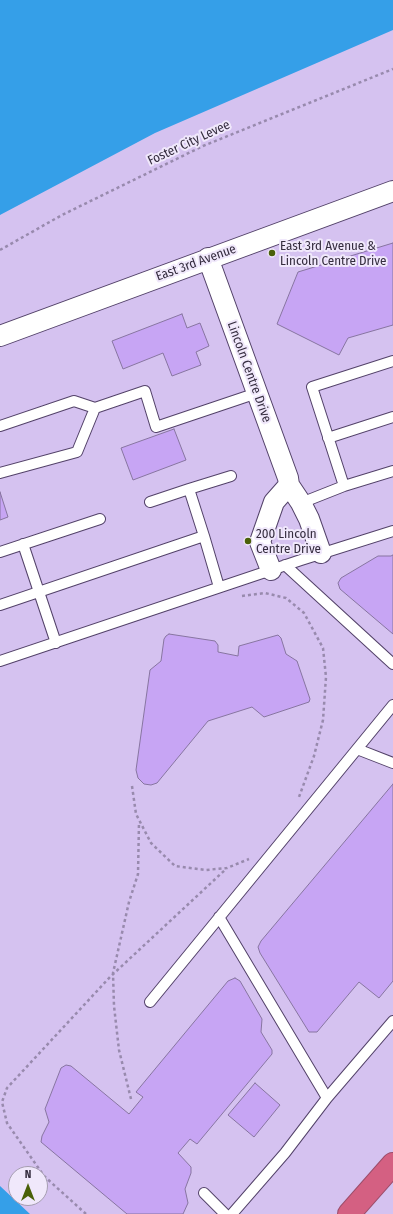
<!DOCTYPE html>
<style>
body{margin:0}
#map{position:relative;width:393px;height:1214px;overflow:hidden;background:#d5c2f0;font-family:"Fira Sans Condensed",sans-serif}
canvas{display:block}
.north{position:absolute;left:8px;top:1166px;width:40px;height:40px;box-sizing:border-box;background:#f0e8fb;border:1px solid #a59db0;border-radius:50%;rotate:0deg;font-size:11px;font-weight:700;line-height:16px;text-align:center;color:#352d3f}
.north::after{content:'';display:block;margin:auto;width:14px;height:18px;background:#4a6009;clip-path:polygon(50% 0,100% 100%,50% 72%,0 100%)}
</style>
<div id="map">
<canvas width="393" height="1214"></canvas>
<div class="north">N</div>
</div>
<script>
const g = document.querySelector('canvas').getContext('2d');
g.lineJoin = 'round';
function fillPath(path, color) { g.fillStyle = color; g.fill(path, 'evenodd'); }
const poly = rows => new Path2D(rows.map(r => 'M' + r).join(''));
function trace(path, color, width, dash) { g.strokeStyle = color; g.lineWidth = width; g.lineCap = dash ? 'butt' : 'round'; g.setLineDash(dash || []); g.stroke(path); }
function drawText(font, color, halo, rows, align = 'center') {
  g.font = font + ' "Fira Sans Condensed",sans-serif'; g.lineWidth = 4; g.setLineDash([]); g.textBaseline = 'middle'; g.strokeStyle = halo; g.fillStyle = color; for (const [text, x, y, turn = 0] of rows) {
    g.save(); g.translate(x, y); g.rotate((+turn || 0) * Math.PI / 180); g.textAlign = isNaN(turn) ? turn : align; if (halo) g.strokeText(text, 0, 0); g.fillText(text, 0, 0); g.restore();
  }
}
fillPath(poly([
 [0,0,393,0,393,30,155,133,0,215],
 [0,1186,30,1214,0,1214]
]), '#359fe8');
const building = poly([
 [393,243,393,325,348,338,339,355,277,324,298,272,393,243],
 [182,314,187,328,200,323,209,346,196,352,201,365,172,376,163,353,123,369,112,341,182,314],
 [174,429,186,460,133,480,121,448,174,429],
 [0,492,8,517,0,520,0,492],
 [393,555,393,634,340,589,338,583,341,578,378,556,391,556,393,555],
 [169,634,215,641,218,645,218,652,238,656,239,646,278,635,281,638,286,654,297,661,310,699,309,702,264,717,252,707,208,721,157,783,151,785,144,784,138,778,136,770,150,670,161,661,164,639,166,636,169,634],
 [393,784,393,981,379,998,359,982,317,1032,309,1032,260,953,258,947,261,941,393,784],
 [235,978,240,981,262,1019,261,1032,272,1050,272,1054,197,1144,190,1139,178,1153,191,1167,191,1173,185,1189,188,1203,183,1214,127,1214,41,1142,42,1136,49,1122,45,1109,61,1068,66,1065,71,1066,129,1114,143,1097,136,1092,228,981,235,978],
 [255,1083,280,1105,254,1137,228,1115,255,1083]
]);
fillPath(building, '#c7a5f4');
trace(building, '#8775a0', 1);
const lane = poly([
 [95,408,145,391,156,427,257,393],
 [0,426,74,401,95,408,77,452,0,473],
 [328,438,393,417],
 [344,486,312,387,393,361],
 [150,502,189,489],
 [301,503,344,486,393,471],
 [204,536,189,489,231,476],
 [23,544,56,643],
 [0,552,100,519],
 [285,565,393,664],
 [0,605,204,536,219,587],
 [0,661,301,560,393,531],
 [357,749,393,763],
 [219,917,327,1098],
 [150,1002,393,705],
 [204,1193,225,1214],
 [232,1214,285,1153,327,1098,393,1021]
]);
const street = poly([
 [208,258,288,478,289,485,301,503,309,519,321,553],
 [0,336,393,191],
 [271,570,260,542,274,502,289,485]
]);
const highway = poly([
 [349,1214,393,1164]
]);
trace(lane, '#534269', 12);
trace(street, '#534269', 22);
trace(highway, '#9c4e6b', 24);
trace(poly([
 [0,250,62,215,203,146,393,69],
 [242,596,265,593,286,598,304,613,323,648,326,677,323,720,314,756,299,797],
 [132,786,136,814,151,843,175,866,206,870,227,868,249,859],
 [131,1099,119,1050,114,1006,113,973,129,902,138,874,139,822],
 [86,1214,44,1176,7,1123,2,1102,7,1088,110,977,226,869]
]), '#988aad', 2.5, [3, 3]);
trace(lane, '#fff', 10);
trace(street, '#fff', 20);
trace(highway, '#d46082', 22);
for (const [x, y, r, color] of [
 [272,253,4,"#4a6009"],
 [248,541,4,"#4a6009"]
]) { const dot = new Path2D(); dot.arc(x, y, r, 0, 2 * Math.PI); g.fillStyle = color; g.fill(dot); trace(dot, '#f0e8fb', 1.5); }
drawText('13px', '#352d3f', '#f0e8fb', [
 ["Foster City Levee",189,143,-25],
 ["East 3rd Avenue",196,263,-20],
 ["Lincoln Centre Drive",249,372,70]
]);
drawText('13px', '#352d3f', '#f0e8fb', [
 ["East 3rd Avenue &",280,246],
 ["Lincoln Centre Drive",280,261],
 ["200 Lincoln",256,534],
 ["Centre Drive",256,549]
], 'left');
</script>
